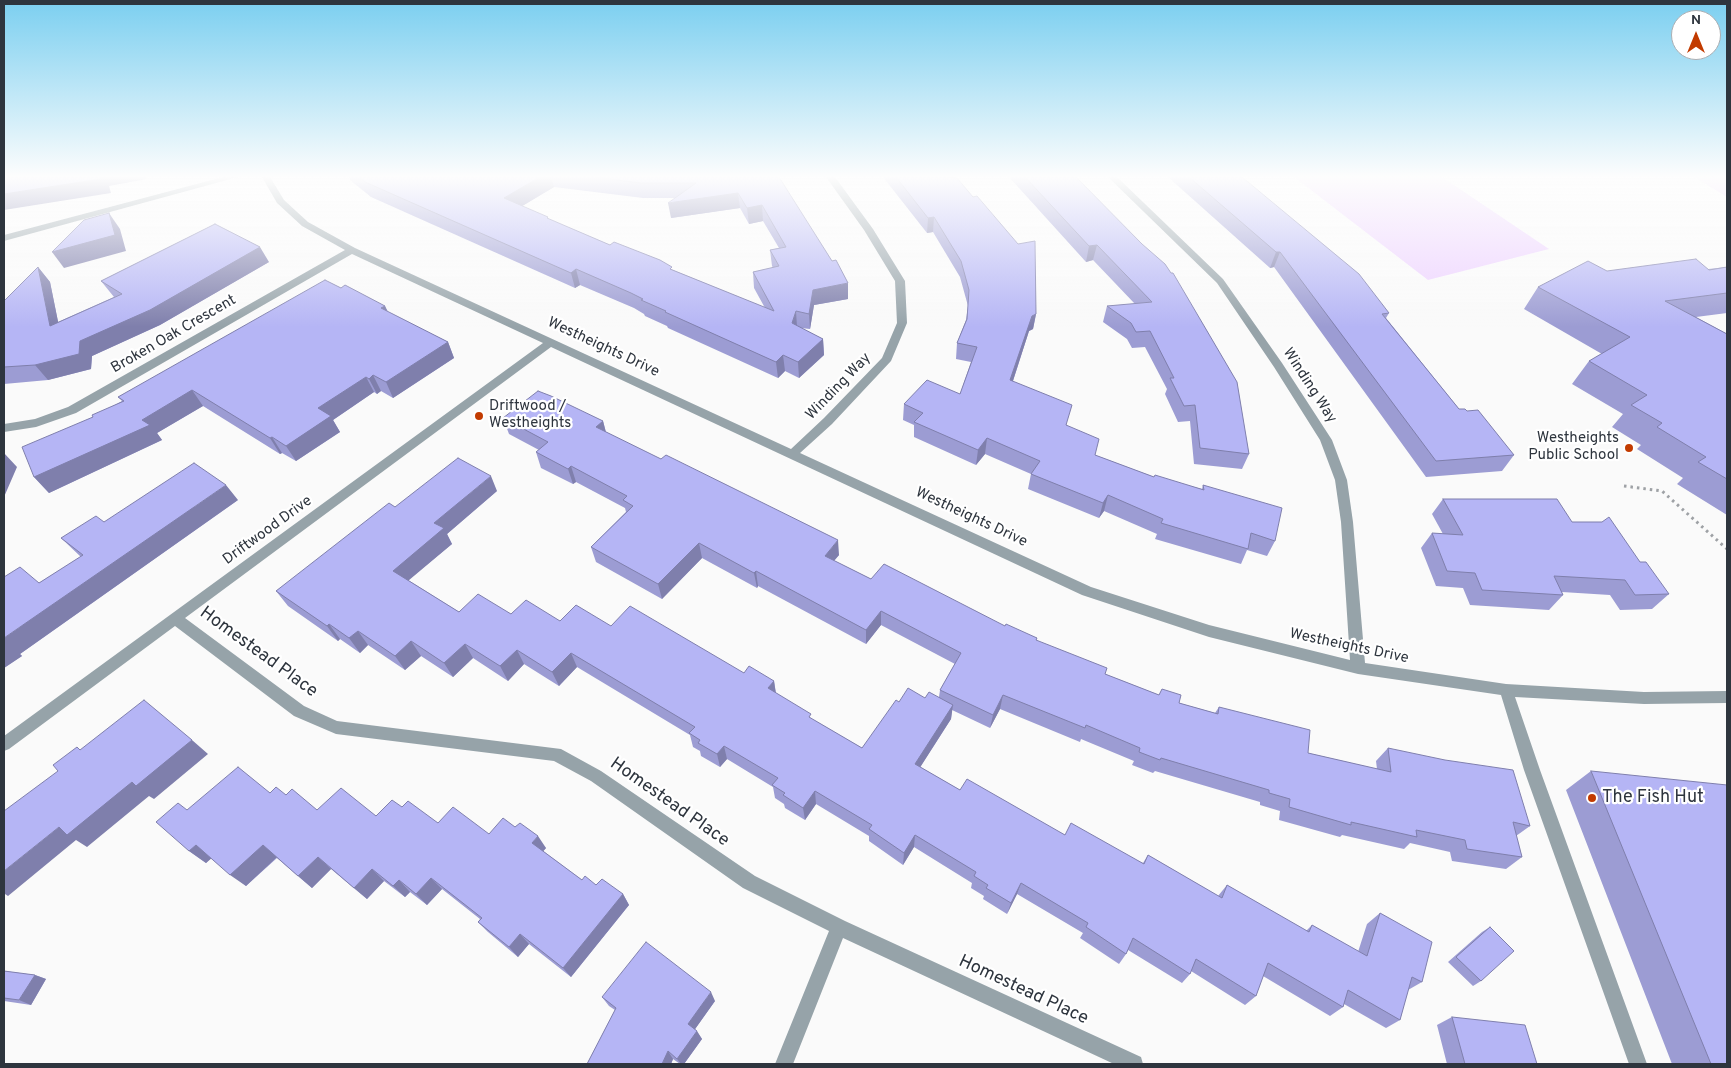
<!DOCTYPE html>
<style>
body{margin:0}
#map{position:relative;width:1731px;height:1068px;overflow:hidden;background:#fafafa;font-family:Overpass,sans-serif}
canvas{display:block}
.frame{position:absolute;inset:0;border:5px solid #2e353e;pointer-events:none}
.north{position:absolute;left:1671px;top:10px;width:50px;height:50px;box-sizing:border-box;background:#fff;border:1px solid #abaeb2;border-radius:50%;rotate:0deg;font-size:14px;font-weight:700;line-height:20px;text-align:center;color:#2e353e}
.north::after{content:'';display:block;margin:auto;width:18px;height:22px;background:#c23b00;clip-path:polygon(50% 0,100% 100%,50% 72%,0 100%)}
</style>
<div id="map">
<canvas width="1731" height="1068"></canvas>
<div class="frame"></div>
<div class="north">N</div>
</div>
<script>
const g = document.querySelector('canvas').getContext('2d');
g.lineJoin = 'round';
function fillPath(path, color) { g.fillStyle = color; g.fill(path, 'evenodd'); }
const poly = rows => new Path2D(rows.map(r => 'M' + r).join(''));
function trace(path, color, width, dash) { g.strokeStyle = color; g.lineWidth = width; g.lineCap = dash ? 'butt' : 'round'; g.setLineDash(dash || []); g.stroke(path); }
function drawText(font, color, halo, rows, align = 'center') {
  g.font = font + ' Overpass,sans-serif'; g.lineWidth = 4.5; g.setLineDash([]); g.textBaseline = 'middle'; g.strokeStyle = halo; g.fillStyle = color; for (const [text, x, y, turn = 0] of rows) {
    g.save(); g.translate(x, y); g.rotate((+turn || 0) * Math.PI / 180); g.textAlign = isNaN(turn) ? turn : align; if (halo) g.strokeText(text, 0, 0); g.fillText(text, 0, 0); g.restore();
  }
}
fillPath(poly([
 [1294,177,1442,177,1549,249,1428,280],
 [1694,177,1727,177,1727,197]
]), '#edd1ff');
trace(poly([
 [1624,486,1662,491,1727,549]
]), '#9ea1a5', 3, [2.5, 4]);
fillPath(poly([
 [223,177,238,177,4,241,4,235,223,177],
 [262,177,270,177,284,200,308,222,355,248,791,449,824,418,882,358,897,323,895,281,864,230,826,177,835,177,873,229,905,281,907,323,891,361,832,424,800,453,1091,587,1209,625,1350,660,1341,522,1335,480,1320,440,1274,367,1217,283,1108,177,1117,177,1223,279,1282,363,1332,440,1347,480,1353,522,1365,663,1506,684,1644,692,1727,691,1727,703,1644,704,1515,697,1540,770,1647,1064,1629,1064,1524,770,1501,695,1358,674,1209,637,1082,595,551,347,185,618,304,706,337,721,561,749,601,771,755,876,845,921,1141,1057,1143,1064,1114,1064,843,938,793,1064,775,1064,829,931,743,888,591,781,554,761,336,734,294,716,175,626,9,749,4,751,4,736,543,343,352,254,76,413,36,427,4,432,4,424,35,419,68,407,345,250,302,226,277,203,262,177]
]), '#96a3a9');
fillPath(poly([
 [349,177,779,177,848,299,814,305,810,329,801,328,823,339,824,355,799,378,785,371,778,378,668,328,667,326,645,316,644,314,634,308,580,285,575,288,371,197,350,180],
 [554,187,643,198,675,198,671,218,740,208,749,224,763,221,779,248,770,250,772,266,773,268,753,272,754,288,765,308,673,270,610,245,549,219,522,206],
 [883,177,946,177,1036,314,1033,329,1029,331,1013,381,1067,425,1095,455,1154,477,1202,489,1203,485,1275,541,1267,556,1247,550,1241,564,1155,539,1157,534,1104,511,1099,518,1028,489,1031,474,985,454,976,465,914,437,914,425,903,420,904,404,960,394,971,362,956,359,957,343,966,320,968,306,960,277,933,232,927,233],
 [1009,177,1076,177,1249,454,1242,469,1194,464,1190,421,1178,422,1165,394,1167,389,1145,347,1132,348,1127,339,1103,322,1107,306,1135,304,1093,260,1086,262],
 [1168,177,1243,177,1243,178,1389,313,1386,318,1459,409,1514,455,1502,471,1426,477,1274,267,1270,268],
 [269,262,160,325,92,356,91,369,48,380,4,384,4,301,38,267,50,282,58,322,114,297,101,281],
 [1727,267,1727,313,1696,317,1727,334,1727,515,1677,484,1683,478,1637,449,1641,445,1612,427,1623,414,1572,384,1589,361,1602,354,1524,309,1538,287],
 [341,288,385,306,388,312,448,342,454,358,393,398,381,391,377,394,374,392,333,420,340,432,296,461,282,453,280,454,203,406,157,433,162,440,49,493,34,477,93,417,122,401,118,397],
 [503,418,603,421,606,432,839,555,834,561,871,579,1005,626,1037,638,1036,641,1105,674,1159,695,1162,689,1179,703,1215,713,1219,707,1308,753,1377,769,1376,761,1388,748,1530,826,1516,836,1522,857,1506,869,1452,861,1450,852,1410,843,1404,849,1342,835,1340,837,1279,820,1280,811,1260,805,1260,802,1155,771,1153,773,1132,765,1134,761,1081,739,1080,742,1000,709,990,728,952,710,951,719,920,767,960,790,1065,835,1143,863,1148,855,1218,896,1227,885,1306,931,1312,925,1358,952,1367,924,1380,913,1422,982,1408,990,1400,1020,1386,1028,1344,1004,1343,1007,1330,1016,1263,976,1256,996,1245,1005,1191,971,1190,974,1182,983,1128,950,1126,954,1119,964,1080,938,1083,933,1017,894,1007,914,983,899,984,896,971,888,972,883,914,847,903,865,869,841,869,836,816,804,805,820,785,808,784,804,775,798,773,787,727,759,720,767,701,756,700,751,693,747,690,735,577,667,559,686,524,664,508,681,473,658,453,677,421,656,405,670,368,645,360,653,340,639,338,641,288,606,276,591,395,507,497,491,447,534,452,544,408,580,459,612,511,614,560,621,611,626,744,673,774,681,776,693,812,719,862,748,899,702,925,698,939,697,940,690,955,664,881,625,866,644,758,586,757,588,702,558,662,599,596,562,591,547,626,512,625,508,576,482,573,484,541,468,536,452,539,450,509,434],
 [1443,499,1572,522,1640,562,1669,594,1652,609,1620,610,1610,595,1562,592,1563,595,1549,610,1470,605,1463,588,1436,586,1421,548,1432,533,1443,534,1432,514],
 [238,500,20,654,22,656,4,668,39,583,81,557,61,538,104,522],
 [1591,771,1727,1064,1672,1064,1566,790],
 [270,793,286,795,317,810,376,816,402,807,438,823,489,834,515,827,546,848,543,851,582,880,623,894,629,905,571,977,529,944,518,957,488,932,478,922,480,919,442,889,427,905,410,892,405,897,384,881,367,899,331,869,312,888,277,858,246,886,211,858,206,863,189,851,187,810],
 [1490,927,1481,981,1473,986,1448,962,1482,932],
 [4,971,35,975,46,979,31,1005,4,1001],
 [602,997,715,1001,695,1029,702,1039,684,1064,680,1064,673,1059,671,1064,587,1064,615,1010,609,1006],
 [1452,1017,1537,1064,1447,1064,1437,1025]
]), '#9c9cd3');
fillPath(poly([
 [101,177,147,177,146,178,147,179,109,186,111,193,4,210,4,194],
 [540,177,551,177,554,187,509,214,504,198],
 [738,193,740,208,671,218,668,203],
 [762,205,763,221,749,224,747,208],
 [109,213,120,229,126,251,64,268,52,252],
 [934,217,933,232,927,233,928,218],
 [1097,245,1093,260,1086,262,1089,246],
 [260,247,269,262,160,325,92,356,91,369,48,380,35,365],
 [1276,252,1280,252,1274,267,1270,268],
 [38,267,50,282,62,341,50,326],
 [576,269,580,285,575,288,571,273],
 [848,283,848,299,814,305,810,329,809,314,813,290],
 [385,306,392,321,381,308],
 [796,311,797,327,792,323],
 [1036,314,1033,329,1029,331,1008,396,1010,380,1032,316],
 [823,339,824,355,799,378,798,362],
 [448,342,454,358,393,398,386,382],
 [783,355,785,371,778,378,776,362],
 [373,375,381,391,377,394,369,379],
 [366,377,374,392,333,420,340,432,296,461,286,446,318,408],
 [192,390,203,406,157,433,162,440,49,493,34,477,142,420],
 [603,421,607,437,596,427],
 [272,437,282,453,280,454,270,438],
 [987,438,985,454,976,465,978,450],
 [4,453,17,467,4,497],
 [571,466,576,482,573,484,568,469],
 [491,476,497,491,447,534,452,544,402,586,393,571,434,523],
 [226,485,238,500,20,654,22,656,4,668,4,638],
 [1108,495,1104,511,1099,518,1103,503],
 [838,540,839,555,825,571,825,556],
 [699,543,702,558,662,599,658,584],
 [756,571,758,586,757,588,754,573],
 [881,611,881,625,866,644,866,630],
 [329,624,340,639,338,641,327,626],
 [358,631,368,645,360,653,349,638],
 [411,641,421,656,405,670,395,656],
 [465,644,473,658,453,677,444,663],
 [517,650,524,664,508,681,500,666],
 [571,653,577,667,559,686,552,672],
 [774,681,776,695,768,688],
 [1003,695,1000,709,990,728,993,715],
 [953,705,951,719,914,777,915,764],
 [192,740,208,754,154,799,149,796,87,847,76,840,8,896,5,894,4,895,4,871,59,827,132,782],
 [724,746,727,759,720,767,717,754],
 [815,791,816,804,805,820,803,808],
 [915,835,914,847,903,865,904,853],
 [538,836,546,848,540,855,532,843],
 [196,845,213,857,206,863,189,851],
 [263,845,277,857,246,886,230,875],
 [318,857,331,869,312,888,298,876],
 [372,869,384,881,367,899,354,888],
 [431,878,442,889,427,905,416,894],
 [399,880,410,892,405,897,393,886],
 [1021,883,1017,894,1007,914,1011,903],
 [623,894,629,905,571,977,563,968],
 [520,934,529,944,518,957,509,947],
 [35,975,46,979,31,1005,19,1000],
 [711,992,715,1001,693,1032,688,1024],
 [697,1031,702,1039,684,1064,681,1064,677,1059],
 [668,1051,673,1059,671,1064,662,1064]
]), '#7f7fac');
const building = poly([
 [4,177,101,177,101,179,4,194,4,177],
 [359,177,540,177,504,198,548,217,547,218,610,245,614,242,660,260,672,267,670,269,774,311,753,272,779,266,770,250,786,247,762,205,747,208,738,193,668,203,696,183,640,183,595,177,779,177,832,261,836,260,848,283,813,290,809,314,796,311,792,323,823,339,798,362,783,355,776,362,665,312,666,311,641,300,643,299,631,293,576,269,571,273,365,182,359,177],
 [896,177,946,177,957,178,973,197,977,196,1018,244,1035,241,1036,314,1032,316,1010,380,1072,405,1066,425,1099,439,1095,455,1154,477,1155,475,1204,490,1203,485,1282,508,1275,541,1251,533,1248,549,1161,523,1163,519,1108,495,1103,503,1031,474,1040,461,987,438,978,450,914,422,923,413,904,404,927,380,960,394,977,347,957,343,967,319,969,290,961,261,934,217,928,218,896,177],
 [1025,177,1076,177,1142,244,1165,264,1171,273,1173,273,1237,382,1249,454,1200,448,1195,405,1184,406,1170,378,1174,378,1150,331,1136,332,1131,323,1107,306,1152,302,1097,245,1089,246,1025,177],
 [1189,177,1242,177,1359,274,1389,313,1382,314,1459,409,1465,409,1467,411,1478,410,1514,455,1436,461,1280,252,1276,252,1189,177],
 [109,213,115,235,52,252,84,220,109,213],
 [215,224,260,247,150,310,80,341,79,354,35,365,4,367,4,301,38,267,50,326,122,294,101,281,215,224],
 [1696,259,1709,270,1727,267,1727,293,1665,301,1727,334,1727,479,1698,462,1706,457,1657,427,1662,423,1631,405,1647,395,1589,361,1630,337,1538,287,1588,261,1607,271,1696,259],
 [325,280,341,288,345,285,385,306,381,308,448,342,386,382,373,375,369,379,366,377,318,408,331,416,286,446,272,437,270,438,192,390,142,420,150,425,34,477,22,447,93,417,92,415,124,401,118,397,325,280],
 [538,391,551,396,603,421,596,427,661,459,666,455,838,540,825,556,871,579,884,564,1005,626,1006,624,1037,638,1036,640,1107,668,1105,674,1159,695,1162,689,1181,695,1179,703,1218,714,1219,707,1310,730,1308,753,1391,772,1388,748,1445,760,1513,770,1530,826,1513,822,1522,857,1467,849,1465,840,1416,830,1417,837,1351,822,1351,825,1289,807,1290,799,1269,793,1269,790,1161,758,1160,760,1139,752,1140,748,1086,725,1085,728,1003,695,993,715,940,690,961,653,881,611,866,630,756,571,754,573,699,543,658,584,591,547,633,506,623,500,627,496,571,466,568,469,536,452,548,442,503,418,538,391],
 [458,458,491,476,434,523,444,528,393,571,459,612,478,594,511,614,526,600,560,621,576,605,611,626,630,606,744,673,749,666,774,681,768,688,811,714,809,717,862,748,896,700,899,702,908,688,925,698,929,692,953,705,915,764,960,790,967,779,1065,835,1071,823,1144,864,1148,855,1222,898,1227,885,1309,932,1312,925,1367,956,1380,913,1432,942,1422,982,1412,977,1400,1020,1348,990,1343,1007,1268,963,1256,996,1196,959,1190,974,1133,938,1126,954,1086,927,1088,923,1021,883,1011,903,986,888,988,885,974,876,976,872,915,835,904,853,869,829,872,825,815,791,803,808,783,795,785,793,772,785,778,778,724,746,717,754,698,743,700,740,689,733,695,727,571,653,552,672,517,650,500,666,465,644,444,663,411,641,395,656,358,631,349,638,329,624,327,626,276,591,389,503,395,507,458,458],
 [194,463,226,485,4,638,4,577,20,567,39,583,83,555,61,538,96,516,104,522,194,463],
 [1443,499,1557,499,1572,522,1602,522,1609,517,1640,562,1646,562,1669,594,1635,595,1625,580,1554,576,1563,595,1482,590,1475,573,1447,571,1432,533,1463,535,1443,499],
 [144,700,192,740,136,786,132,782,67,835,59,827,4,871,4,811,58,771,53,765,77,747,80,750,144,700],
 [238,767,270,793,276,787,286,795,292,789,317,810,341,788,376,816,392,800,402,807,408,801,438,823,453,807,489,834,503,818,515,827,520,823,538,836,532,843,582,880,585,876,596,885,602,879,623,894,563,968,520,934,509,947,478,922,482,918,431,878,416,894,399,880,393,886,372,869,354,888,318,857,298,876,263,845,230,875,196,845,189,851,156,822,178,803,187,810,238,767],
 [1591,771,1727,785,1727,1064,1711,1064,1591,771],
 [1490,927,1514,951,1481,981,1456,957,1490,927],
 [646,942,711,992,688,1024,697,1031,677,1059,668,1051,662,1064,587,1064,616,1008,602,997,646,942],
 [4,971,35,975,19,1000,4,998,4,971],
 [1452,1017,1525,1025,1537,1064,1465,1064,1452,1017]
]);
fillPath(building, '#b5b5f5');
trace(building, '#7f7fac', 1);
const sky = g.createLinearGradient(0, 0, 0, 327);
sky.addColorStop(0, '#7bcff0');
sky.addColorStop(0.54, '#fdfdfd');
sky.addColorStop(1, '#fdfdfd00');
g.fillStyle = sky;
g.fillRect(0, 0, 1731, 327);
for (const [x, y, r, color] of [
 [479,416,5,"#c23b00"],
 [1629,448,5,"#c23b00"],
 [1592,798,5,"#c23b00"]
]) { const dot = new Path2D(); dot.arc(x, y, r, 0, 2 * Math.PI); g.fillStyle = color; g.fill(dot); trace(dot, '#fff', 2); }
drawText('15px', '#2e353e', '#fff', [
 ["Broken Oak Crescent",174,335,-30],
 ["Westheights Drive",603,348,25],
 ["Winding Way",1309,386,57],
 ["Winding Way",839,387,-46],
 ["Westheights Drive",971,518,25],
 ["Driftwood Drive",268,531,-36],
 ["Westheights Drive",1349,647,12]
]);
drawText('15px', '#2e353e', '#fff', [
 ["Driftwood /",489,407],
 ["Westheights",489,424],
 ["Westheights",1619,439,"right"],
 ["Public School",1619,456,"right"]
], 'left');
drawText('18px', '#2e353e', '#fff', [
 ["Homestead Place",258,653,36],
 ["Homestead Place",669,803,35],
 ["Homestead Place",1023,991,25]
]);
drawText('18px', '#2e353e', '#fff', [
 ["The Fish Hut",1602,798]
], 'left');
</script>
